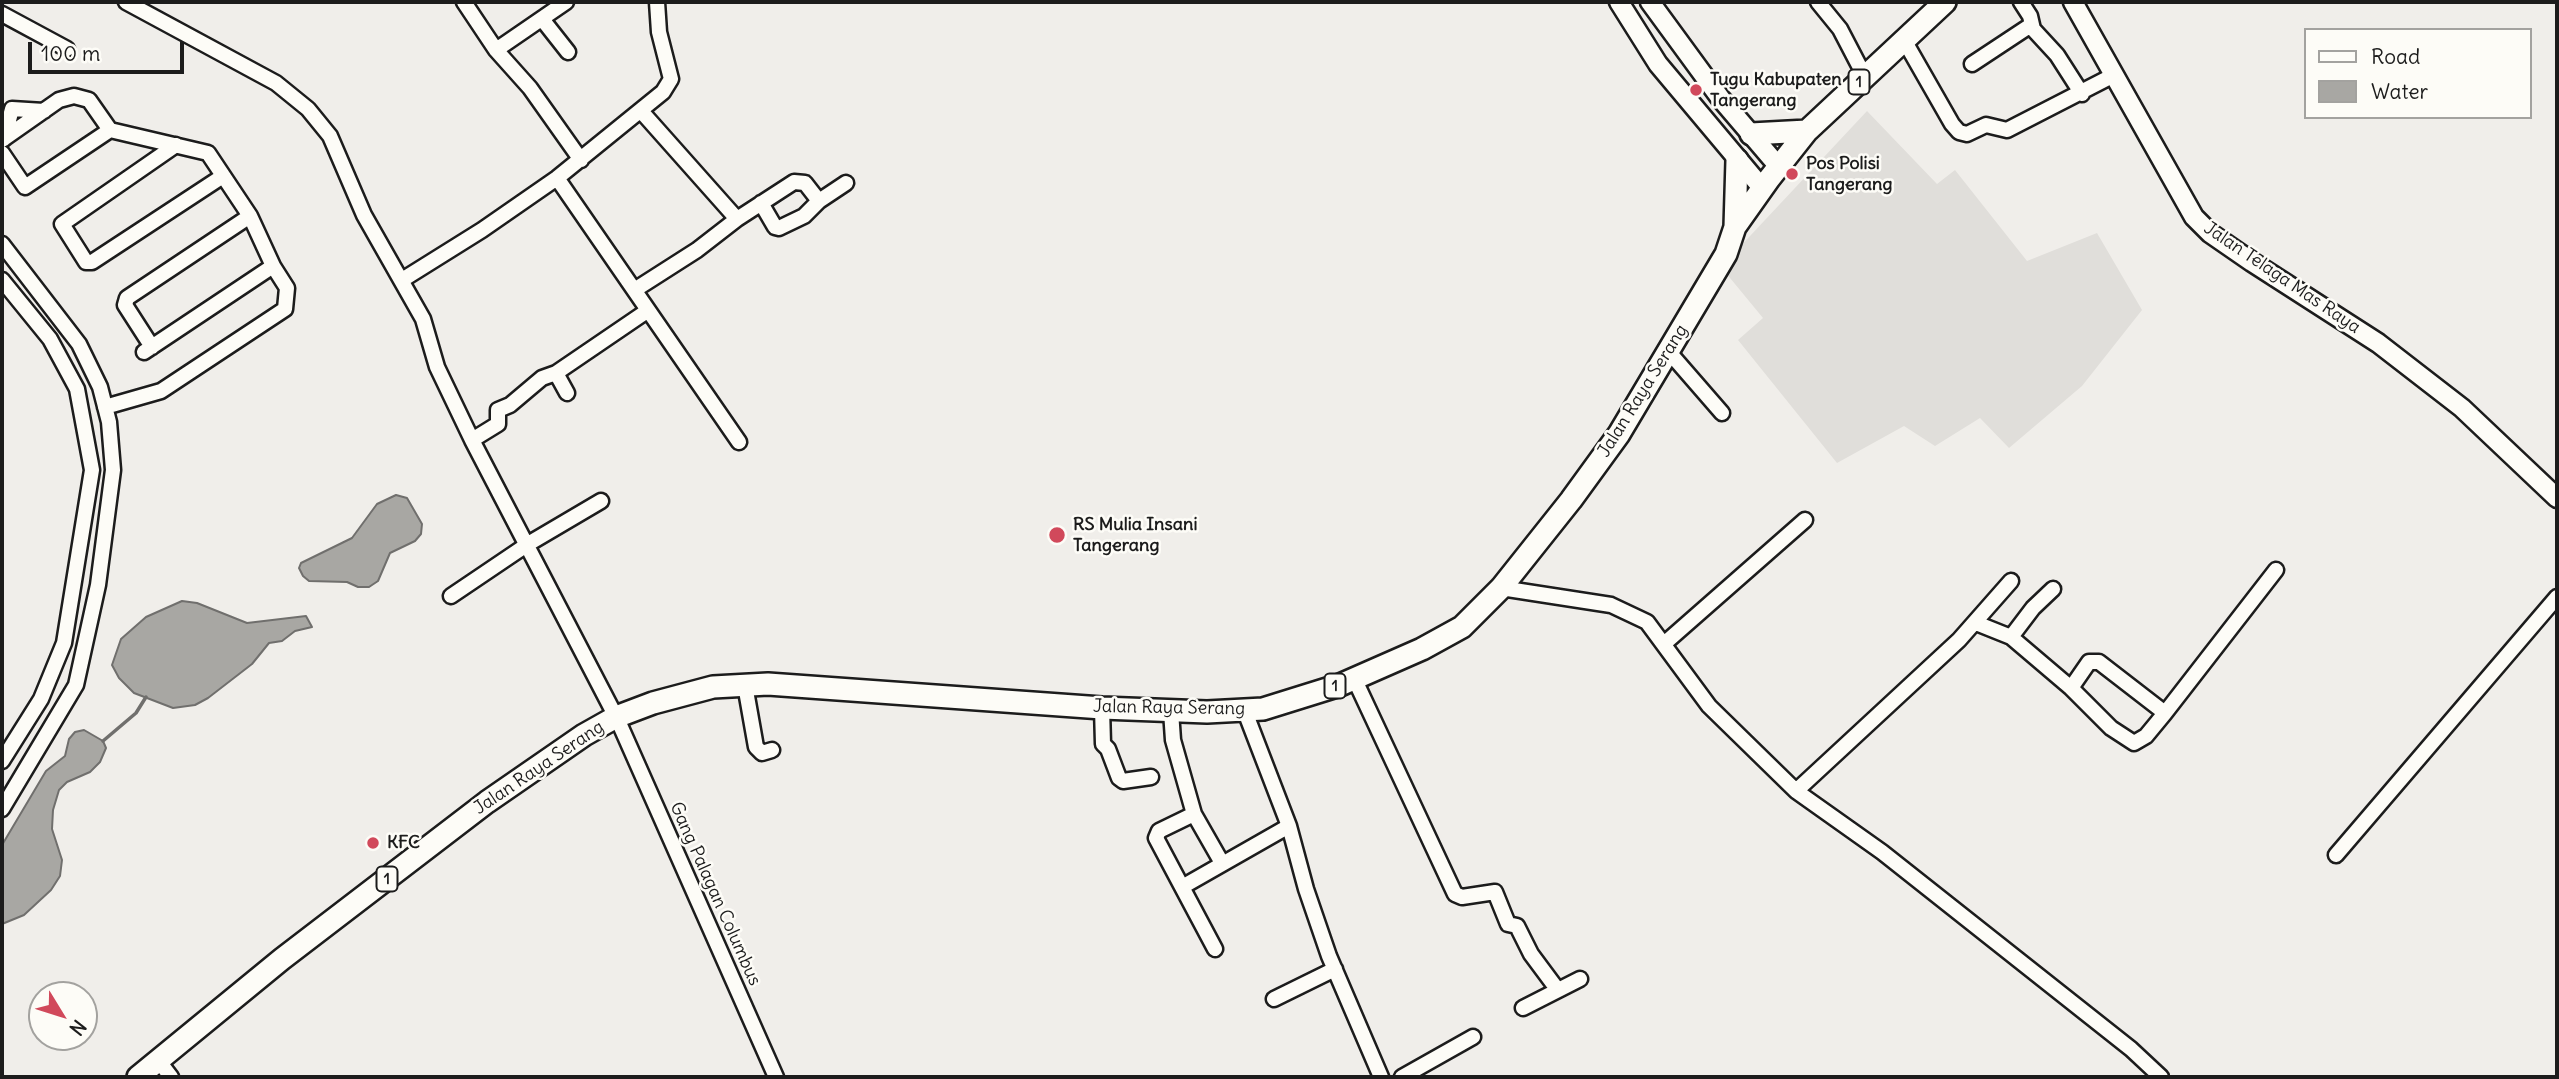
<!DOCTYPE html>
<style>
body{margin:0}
#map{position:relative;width:2559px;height:1079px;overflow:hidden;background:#f0eeea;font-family:Delius,sans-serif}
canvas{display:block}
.frame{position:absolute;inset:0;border:4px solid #1c1c1c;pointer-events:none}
.legend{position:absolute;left:2304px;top:28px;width:228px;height:91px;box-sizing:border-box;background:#fdfcf7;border:2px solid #a3a29f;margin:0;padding:9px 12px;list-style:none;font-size:21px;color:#1c1c1c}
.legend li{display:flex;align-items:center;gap:14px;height:35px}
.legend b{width:35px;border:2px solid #a3a29f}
.north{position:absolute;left:28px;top:981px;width:70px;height:70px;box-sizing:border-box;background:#fdfcf7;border:2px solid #a3a29f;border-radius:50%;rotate:128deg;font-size:19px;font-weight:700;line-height:28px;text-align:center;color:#1c1c1c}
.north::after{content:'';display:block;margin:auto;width:24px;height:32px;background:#d1495b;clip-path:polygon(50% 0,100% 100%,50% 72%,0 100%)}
.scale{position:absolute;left:28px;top:42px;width:156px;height:32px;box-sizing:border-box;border:4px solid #1c1c1c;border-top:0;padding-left:9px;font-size:21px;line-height:24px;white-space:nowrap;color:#1c1c1c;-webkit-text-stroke:5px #fdfcf7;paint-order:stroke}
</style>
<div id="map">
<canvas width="2559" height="1079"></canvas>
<div class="frame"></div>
<ul class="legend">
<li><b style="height:9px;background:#fdfcf7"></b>Road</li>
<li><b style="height:19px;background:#a8a7a3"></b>Water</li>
</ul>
<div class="north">N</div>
<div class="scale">100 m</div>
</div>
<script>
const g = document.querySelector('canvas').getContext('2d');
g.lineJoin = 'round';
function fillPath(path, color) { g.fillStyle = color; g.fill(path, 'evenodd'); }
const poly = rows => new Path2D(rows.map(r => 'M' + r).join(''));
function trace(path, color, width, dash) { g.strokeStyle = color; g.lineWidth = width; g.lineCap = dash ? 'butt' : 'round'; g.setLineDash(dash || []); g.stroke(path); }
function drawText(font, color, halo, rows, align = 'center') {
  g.font = font + ' Delius,sans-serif'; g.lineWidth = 5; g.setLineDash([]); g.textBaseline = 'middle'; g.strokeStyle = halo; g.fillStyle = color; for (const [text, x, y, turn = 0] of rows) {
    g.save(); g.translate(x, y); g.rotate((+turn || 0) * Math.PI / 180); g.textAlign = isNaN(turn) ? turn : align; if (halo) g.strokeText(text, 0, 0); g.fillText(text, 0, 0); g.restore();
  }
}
fillPath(poly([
 [1867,111,1937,184,1955,170,2027,261,2097,233,2142,310,2082,386,2009,448,1980,418,1935,446,1904,426,1837,463,1738,340,1763,318,1721,267]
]), '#e0deda');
const water = poly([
 [396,495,407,498,422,524,421,534,415,541,390,553,378,581,369,587,358,587,347,582,309,581,303,576,299,568,301,563,352,538,377,504,396,495],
 [182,601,197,603,247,623,306,616,312,627,295,631,282,641,269,643,252,664,208,698,195,705,173,708,134,693,119,678,112,665,121,639,146,617,182,601],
 [84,730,103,741,106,748,100,762,90,772,67,782,59,790,53,810,52,829,62,860,60,876,51,890,24,915,2,924,2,845,46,771,65,756,69,739,75,732,84,730]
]);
fillPath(water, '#a8a7a3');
trace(water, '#706f6d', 2);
trace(poly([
 [103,741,136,713,146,697]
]), '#706f6d', 3.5);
const minor = poly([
 [126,2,276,83,308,109,330,136,364,215,423,319,437,367,472,440,616,717],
 [464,2,496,50,530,88,581,160],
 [1818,2,1840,29,1865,77],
 [2021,2,2030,16,2033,29,2057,55,2082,94],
 [2,14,67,49],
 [542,19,568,52],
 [1904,40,1952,124,1959,132,1967,134,1986,125,2007,130,2114,75],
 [496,50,566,2],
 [1972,64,2031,25],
 [641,111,737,219],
 [4,139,12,109,44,111],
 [2,140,59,100,74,96,89,100,110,130,208,153,250,216,273,266,287,288,285,309,161,391,105,407],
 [176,145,62,224,86,262,92,262,223,176],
 [2,153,25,187,110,130],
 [557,178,739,442],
 [819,201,846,183],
 [2,244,79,344,100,387,109,422,113,470,98,585,76,685,2,809],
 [2,280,50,339,77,389,92,470,64,643,41,699,2,761],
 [402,280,482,230,557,178,663,92,671,79,659,32,657,2],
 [636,289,697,250,737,219,794,182,805,183,819,201,804,216,779,228,775,227,761,203],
 [152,347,125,305,127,298,250,216],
 [144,352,273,266],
 [1669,352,1722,413],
 [567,393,556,373,647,311],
 [472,440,498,424,498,410,510,405,542,378,556,373],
 [1501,588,1611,605,1647,622,1709,706,1796,791,1882,852,2131,1049,2161,1077],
 [451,596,528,544,601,501],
 [1976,623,2011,637,2071,688,2111,728,2134,743,2146,736,2165,713,2276,570],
 [2011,637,2033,608,2053,589],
 [1665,643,1805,520],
 [1354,678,1455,894,1462,897,1495,892,1508,924,1517,926,1531,954,1557,989],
 [745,685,756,747,762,753,772,750],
 [2071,688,2089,662,2099,662,2165,713],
 [1102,708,1103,744,1108,749,1119,778,1123,781,1151,777],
 [1244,709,1289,826,1306,889,1329,956,1381,1077],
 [1171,711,1173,740,1194,814,1222,863],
 [620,725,776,1077],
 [1796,791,1959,640,2011,581],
 [2336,855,2557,597],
 [1182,887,1156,838,1159,831,1194,814],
 [1215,949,1182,887,1289,826],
 [1274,999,1335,969],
 [1523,1008,1580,979],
 [158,1060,171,1077],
 [1402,1077,1473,1037]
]);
const major = poly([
 [1619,2,1658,64,1762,188],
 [1650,2,1721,99,1779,167],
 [2073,2,2194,217,2210,233,2252,262,2378,343,2462,408,2557,498]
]);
const highway = poly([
 [1751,134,1807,131],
 [1735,227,1737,160],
 [138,1077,282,959,487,802,584,735,616,717,653,703,713,687,768,684,1102,708,1207,712,1263,709,1340,685,1422,649,1462,627,1501,588,1571,500,1619,434,1726,254,1735,227,1769,179,1807,131,1945,2]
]);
trace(minor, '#1c1c1c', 19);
trace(major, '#1c1c1c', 23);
trace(highway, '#1c1c1c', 26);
trace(minor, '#fdfcf7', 14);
trace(major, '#fdfcf7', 18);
trace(highway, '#fdfcf7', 21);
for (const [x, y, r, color] of [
 [1696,90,7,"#d1495b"],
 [1792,174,7,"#d1495b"],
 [1057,535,9,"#d1495b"],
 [373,843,7,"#d1495b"]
]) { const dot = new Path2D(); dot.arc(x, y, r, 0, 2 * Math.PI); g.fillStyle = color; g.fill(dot); trace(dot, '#fdfcf7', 2.5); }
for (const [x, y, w] of [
 [1859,82,21],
 [1335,686,21],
 [387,879,21]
]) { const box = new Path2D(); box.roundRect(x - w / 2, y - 12.5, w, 25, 5); g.fillStyle = '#fdfcf7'; g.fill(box); trace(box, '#1c1c1c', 2); }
drawText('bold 16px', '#1c1c1c', null, [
 ["1",1859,82],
 ["1",1335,686],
 ["1",387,879]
]);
drawText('bold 18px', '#1c1c1c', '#fdfcf7', [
 ["Tugu Kabupaten",1710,80],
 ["Tangerang",1710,101],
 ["Pos Polisi",1806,164],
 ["Tangerang",1806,185],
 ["RS Mulia Insani",1073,525],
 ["Tangerang",1073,546],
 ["KFC",387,843]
], 'left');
drawText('18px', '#1c1c1c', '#fdfcf7', [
 ["Jalan Telaga Mas Raya",2282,278,34],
 ["Jalan Raya Serang",1643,391,-58],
 ["Jalan Raya Serang",1169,708,1],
 ["Jalan Raya Serang",539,768,-34],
 ["Gang Palagan Columbus",715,894,66]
]);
</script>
